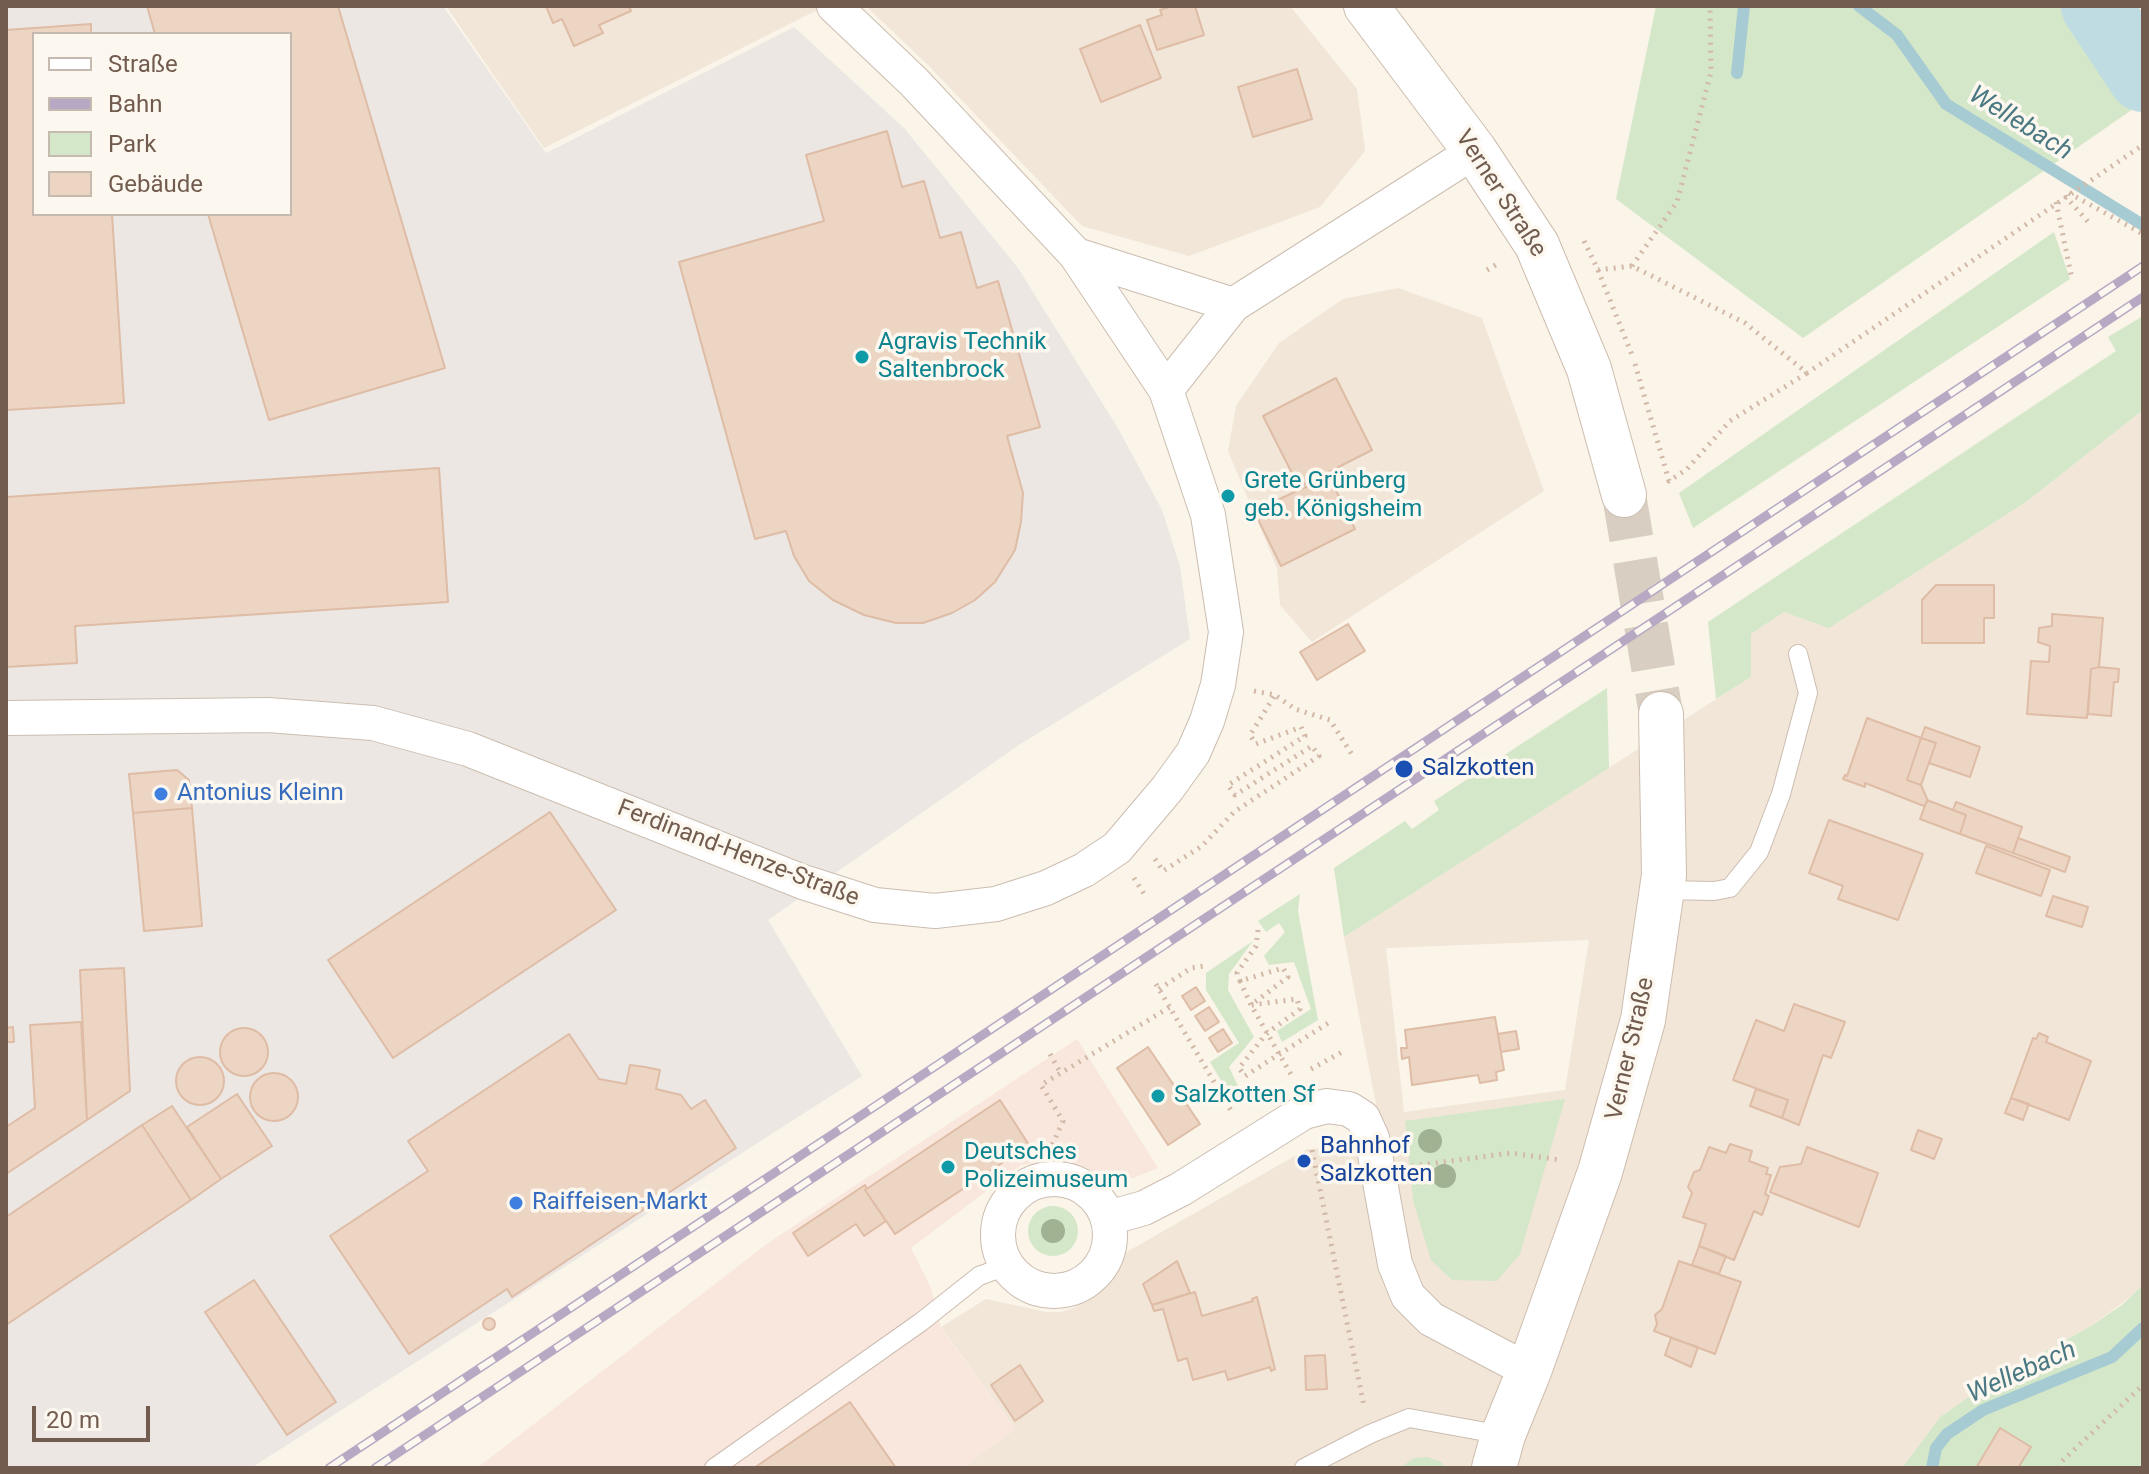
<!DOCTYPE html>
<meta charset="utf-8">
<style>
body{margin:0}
#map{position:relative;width:2149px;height:1474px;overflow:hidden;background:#faf4e9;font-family:Roboto,sans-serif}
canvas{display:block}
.frame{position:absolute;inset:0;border:8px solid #725c4f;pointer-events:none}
.legend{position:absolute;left:32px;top:32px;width:260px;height:184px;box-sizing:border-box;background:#fdf8ef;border:2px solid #c5baaf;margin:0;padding:10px 14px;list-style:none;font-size:24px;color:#725c4f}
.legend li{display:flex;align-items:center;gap:16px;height:40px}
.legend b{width:40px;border:2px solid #c5baaf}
.scale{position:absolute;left:32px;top:1406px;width:118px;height:36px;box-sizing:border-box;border:4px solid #725c4f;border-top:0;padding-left:10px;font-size:24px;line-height:28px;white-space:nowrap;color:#725c4f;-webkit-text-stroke:6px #fdf8ef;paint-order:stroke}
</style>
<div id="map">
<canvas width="2149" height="1474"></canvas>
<div class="frame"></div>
<ul class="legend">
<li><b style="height:10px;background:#fff"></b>Straße</li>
<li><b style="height:10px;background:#b7a8c4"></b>Bahn</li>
<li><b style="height:22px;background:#d4e7c9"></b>Park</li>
<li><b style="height:22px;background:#edd5c4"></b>Gebäude</li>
</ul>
<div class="scale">20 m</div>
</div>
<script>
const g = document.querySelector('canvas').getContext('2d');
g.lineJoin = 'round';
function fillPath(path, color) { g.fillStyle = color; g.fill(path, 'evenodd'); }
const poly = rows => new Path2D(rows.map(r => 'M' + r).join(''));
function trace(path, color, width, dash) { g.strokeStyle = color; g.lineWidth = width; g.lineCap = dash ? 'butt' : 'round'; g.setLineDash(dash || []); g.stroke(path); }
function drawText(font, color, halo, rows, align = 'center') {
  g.font = font + ' Roboto,sans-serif'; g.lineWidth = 7; g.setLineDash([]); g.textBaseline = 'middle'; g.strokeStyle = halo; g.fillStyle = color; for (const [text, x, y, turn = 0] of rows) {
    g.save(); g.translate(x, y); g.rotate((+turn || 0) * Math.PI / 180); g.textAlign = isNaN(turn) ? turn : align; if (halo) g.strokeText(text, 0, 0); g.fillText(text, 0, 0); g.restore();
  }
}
fillPath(poly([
 [446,6,825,6,544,148],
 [866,6,1290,6,1357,89,1365,151,1320,207,1189,256,1082,226,929,66],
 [1398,288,1482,318,1544,491,1312,642,1280,605,1277,568,1228,451,1236,406,1279,343,1343,299],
 [2143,410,2143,1285,2140,1290,2091,1326,1990,1382,1940,1417,1902,1468,962,1468,1015,1429,941,1327,986,1299,1046,1312,1061,1312,1076,1307,1109,1284,1125,1253,1307,1149,1384,1146,1344,937,1751,677,1751,634,1784,612,1830,627,2026,502],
 [1589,940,1565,1090,1404,1112,1386,948]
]), '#f1e6d8');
fillPath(poly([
 [1077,1039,1158,1168,1136,1177,1119,1181,1106,1180,1051,1161,1021,1165,911,1248,931,1288,941,1328,1015,1429,962,1468,477,1468,768,1243]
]), '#f9e7de');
fillPath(poly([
 [6,6,443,6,546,153,794,27,904,128,1018,268,1119,430,1162,510,1180,566,1190,639,1019,745,768,920,862,1076,251,1468,6,1468],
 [34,34,290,34,290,214,34,214]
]), '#ece7e2');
fillPath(poly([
 [1656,6,2088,6,2143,87,2143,102,1803,338,1616,199],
 [2054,232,2070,279,1693,528,1679,493],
 [2143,316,2143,410,2026,502,1829,628,1784,612,1751,634,1751,677,1716,699,1708,622,2116,351,2108,337],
 [1607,688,1609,768,1344,937,1334,868,1405,821,1412,829,1439,810,1434,801],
 [1300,894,1298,911,1318,1020,1282,1042,1277,1031,1311,1009,1294,962,1269,965,1264,956,1285,932,1279,923,1266,932,1258,921],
 [1253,941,1229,974,1228,990,1254,1037,1229,1067,1238,1086,1228,1092,1210,1062,1239,1043,1206,990,1206,973],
 [1565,1099,1520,1254,1497,1281,1452,1280,1431,1260,1413,1200,1405,1121],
 '1028 1231a25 25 0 1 1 50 0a25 25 0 1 1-50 0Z',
 [2143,1285,2143,1468,1902,1468,1940,1417,1990,1382,2091,1326,2122,1305],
 [1428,1457,1441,1462,1445,1468,1400,1468,1414,1458]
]), '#d4e7c9');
trace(poly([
 [1859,6,1897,35,1946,104,2143,225],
 [1737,73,1744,6],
 [1932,1468,1936,1448,1947,1434,1983,1410,2112,1357,2143,1328]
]), '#a7cbd3', 12);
trace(poly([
 [2096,6,2143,77]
]), '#bfdce2', 70);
const building = poly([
 [147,6,338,6,445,368,269,420,208,214,290,214,290,34,155,34,147,6],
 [546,6,629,6,631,11,599,25,603,33,574,46,562,19,553,23,546,6],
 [1172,6,1195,6,1204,35,1157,50,1147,20,1162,15,1160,10,1172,6],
 [91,24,91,34,34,34,34,214,112,214,124,403,6,410,6,30,91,24],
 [1140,25,1161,78,1101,102,1080,49,1140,25],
 [1297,69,1312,119,1253,137,1238,87,1297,69],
 [887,131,902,187,924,181,940,238,961,232,977,288,998,281,1040,427,1007,436,1023,493,1021,522,1015,550,995,582,975,600,952,613,923,623,896,623,864,615,833,600,809,581,794,556,786,531,755,539,679,262,824,221,806,155,887,131],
 [1336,378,1372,450,1299,487,1263,416,1336,378],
 [439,468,448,602,75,626,77,663,6,667,6,497,439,468],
 [1329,476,1355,529,1281,566,1254,511,1329,476],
 [1936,585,1994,585,1994,618,1984,618,1984,643,1922,643,1922,600,1936,585],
 [2052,614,2103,618,2099,667,2091,669,2087,718,2027,714,2031,661,2049,662,2050,646,2038,642,2039,628,2052,626,2052,614],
 [1348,624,1365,651,1317,680,1300,652,1348,624],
 [2099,667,2119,669,2118,682,2114,682,2111,716,2088,714,2091,669,2099,667],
 [1867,718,1921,738,1907,780,1921,785,1928,801,1924,806,1865,783,1865,787,1843,779,1845,775,1847,776,1867,718],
 [1925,727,1980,747,1970,777,1929,763,1936,743,1921,738,1925,727],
 [1921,738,1936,743,1921,785,1907,780,1921,738],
 [177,770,189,780,192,808,133,813,129,774,177,770],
 [1927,800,1966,815,1960,834,1920,819,1927,800],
 [1956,802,2022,827,2013,853,1960,834,1966,815,1953,810,1956,802],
 [192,808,202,926,144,931,133,813,192,808],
 [550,812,616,910,393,1058,328,960,550,812],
 [1829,820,1923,854,1898,920,1838,899,1843,886,1809,873,1829,820],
 [2018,838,2070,857,2065,872,2013,853,2018,838],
 [1986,846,2050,870,2041,896,1976,873,1986,846],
 [2053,896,2088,907,2082,927,2046,916,2053,896],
 [124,968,130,1091,87,1120,80,970,124,968],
 [1196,987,1205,1001,1191,1010,1182,996,1196,987],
 [1794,1004,1845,1022,1831,1058,1823,1055,1799,1125,1782,1118,1788,1100,1733,1080,1756,1020,1784,1031,1794,1004],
 [1209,1007,1219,1022,1205,1031,1195,1016,1209,1007],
 [1495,1017,1504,1070,1496,1072,1497,1080,1480,1083,1478,1075,1412,1085,1409,1057,1402,1059,1401,1048,1407,1048,1405,1030,1495,1017],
 [81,1022,87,1120,6,1174,6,1127,35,1108,30,1025,81,1022],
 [13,1027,14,1042,6,1042,6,1028,13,1027],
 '220 1052a24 24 0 1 1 48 0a24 24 0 1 1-48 0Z',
 [1223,1029,1232,1043,1218,1052,1209,1038,1223,1029],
 [1516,1031,1519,1049,1501,1052,1498,1034,1516,1031],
 [2039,1033,2048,1037,2046,1042,2091,1061,2069,1120,2011,1098,2033,1038,2036,1039,2039,1033],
 [569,1034,599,1079,626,1084,630,1065,645,1067,660,1070,656,1089,681,1095,691,1109,705,1100,736,1148,512,1297,507,1289,409,1354,330,1236,428,1171,408,1141,569,1034],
 [1148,1047,1200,1124,1168,1145,1117,1068,1148,1047],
 '176 1081a24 24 0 1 1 48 0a24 24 0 1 1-48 0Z',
 '250 1097a24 24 0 1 1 48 0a24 24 0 1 1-48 0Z',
 [1756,1089,1788,1100,1782,1118,1750,1106,1756,1089],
 [237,1094,272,1146,221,1179,187,1127,237,1094],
 [2011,1098,2029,1104,2023,1120,2005,1113,2011,1098],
 [1000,1100,1029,1145,895,1234,865,1190,1000,1100],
 [172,1106,221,1179,191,1200,142,1125,172,1106],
 [142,1125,191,1200,6,1325,6,1217,142,1125],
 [1918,1130,1942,1139,1934,1159,1911,1150,1918,1130],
 [1730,1144,1752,1151,1749,1161,1768,1168,1766,1174,1771,1175,1765,1194,1769,1196,1762,1215,1754,1211,1734,1260,1699,1246,1706,1224,1683,1217,1692,1193,1688,1187,1694,1172,1700,1170,1709,1147,1726,1153,1730,1144],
 [1807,1147,1878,1173,1859,1227,1770,1192,1780,1167,1801,1164,1807,1147],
 [865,1185,867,1189,865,1190,886,1221,864,1236,856,1224,808,1256,793,1233,865,1185],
 [1699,1246,1726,1256,1719,1274,1692,1265,1699,1246],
 [1177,1261,1190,1293,1152,1305,1143,1284,1177,1261],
 [1679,1261,1741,1282,1715,1354,1654,1331,1657,1324,1655,1315,1662,1309,1679,1261],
 [254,1280,336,1402,287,1435,205,1312,254,1280],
 [1195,1292,1202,1316,1253,1301,1252,1299,1257,1297,1275,1369,1271,1371,1270,1367,1228,1380,1225,1371,1193,1380,1187,1358,1178,1361,1163,1309,1154,1311,1152,1305,1195,1292],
 '483 1324a6 6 0 1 1 12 0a6 6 0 1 1-12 0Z',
 [1671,1338,1698,1347,1691,1367,1665,1355,1671,1338],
 [1325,1355,1327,1389,1306,1390,1305,1356,1325,1355],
 [1020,1365,1043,1401,1015,1421,991,1385,1020,1365],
 [850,1402,896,1468,754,1468,850,1402],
 [2000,1428,2031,1447,2018,1468,1976,1468,2000,1428]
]);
fillPath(building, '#edd5c4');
trace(building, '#debca6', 2);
trace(poly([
 [1624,495,1661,714]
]), '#d8cec2', 44, [44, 22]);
const lane = poly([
 [1662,890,1714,891,1730,888,1759,852,1781,794,1808,693,1798,654],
 [714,1468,921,1322,979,1276,1006,1266],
 [1304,1468,1370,1434,1409,1418,1503,1435]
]);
const street = poly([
 [834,6,914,82,1076,255,1233,305],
 [1166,390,1233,305,1475,151],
 [6,718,268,715,373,723,468,749,803,882,875,905,935,911,996,904,1046,888,1084,870,1117,848,1167,789,1193,753,1207,721,1218,685,1226,632,1208,515,1166,390,1076,255],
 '998 1235a56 56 0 1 1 112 0a56 56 0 1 1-112 0Z',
 [1108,1218,1144,1208,1181,1189,1304,1112,1327,1106,1349,1109,1363,1118,1372,1138,1395,1264,1408,1296,1431,1319,1529,1371]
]);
const secondary = poly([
 [1366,6,1475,151,1537,245,1589,369,1624,495],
 [1494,1468,1503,1435,1529,1371,1600,1172,1643,1020,1664,875,1661,714]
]);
trace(lane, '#ccbdb0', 20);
trace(street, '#ccbdb0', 36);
trace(secondary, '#cebdae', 46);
trace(poly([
 [2069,193,2143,234],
 [2065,196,2091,225],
 [2056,202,2072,279],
 [1584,241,1598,270,1632,266,1745,323,1807,373,2143,145],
 [1632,266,1677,202,1711,72,1710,6],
 [1487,270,1499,263],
 [1598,270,1632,355],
 [1635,364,1669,481,1687,469,1730,421,1807,373],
 [1254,691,1275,695,1295,709,1330,720,1353,756],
 [1155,859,1163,871,1202,846,1234,812,1319,756,1312,746,1235,795,1228,785,1305,736,1301,727,1256,744,1250,735,1275,695],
 [1134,878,1144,894],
 [1258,930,1256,946,1237,973,1240,981,1283,968,1288,977,1251,1005,1297,999,1300,1009,1266,1034,1239,1068,1245,1076,1333,1020],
 [1240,981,1251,1005,1293,1078],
 [1156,984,1233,1114],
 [1159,989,1191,968,1204,966],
 [1050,1054,1060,1072],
 [1311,1069,1342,1052],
 [1312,1150,1364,1406],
 [1412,1166,1511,1153,1561,1160],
 [1036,1181,1063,1121,1041,1085,1170,1007],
 [2059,1468,2061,1462,2143,1385]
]), '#d2b8a7', 5, [2, 6]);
trace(lane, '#fff', 18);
trace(street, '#fff', 34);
trace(secondary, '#fff', 44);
const rail = poly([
 [329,1468,2143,266],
 [375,1468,2143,297]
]);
trace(rail, '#b7a8c4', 9);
trace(rail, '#fdf8ef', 6, [18]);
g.fillStyle = '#a1b292';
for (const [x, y] of [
 [1430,1141],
 [1444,1176],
 [1053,1231]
]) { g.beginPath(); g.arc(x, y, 12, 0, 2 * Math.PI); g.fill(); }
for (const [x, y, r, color] of [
 [862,357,8,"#0f9aa8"],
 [1228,496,8,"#0f9aa8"],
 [1404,769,10,"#1a4fb4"],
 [161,794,8,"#3f7fe0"],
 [1158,1096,8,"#0f9aa8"],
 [1304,1161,8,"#1a4fb4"],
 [948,1167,8,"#0f9aa8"],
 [516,1203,8,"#3f7fe0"]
]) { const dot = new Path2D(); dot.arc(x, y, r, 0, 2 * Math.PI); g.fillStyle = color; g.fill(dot); trace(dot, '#fdf8ef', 3); }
drawText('24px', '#725c4f', '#fdf8ef', [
 ["Verner Straße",1500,194,57],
 ["Ferdinand-Henze-Straße",738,854,21],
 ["Verner Straße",1631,1049,-77]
]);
drawText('24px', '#0d838f', '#fdf8ef', [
 ["Agravis Technik",878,343],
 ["Saltenbrock",878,371],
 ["Grete Grünberg",1244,482],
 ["geb. Königsheim",1244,510],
 ["Salzkotten Sf",1174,1096],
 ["Deutsches",964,1153],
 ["Polizeimuseum",964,1181]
], 'left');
drawText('24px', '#164399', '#fdf8ef', [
 ["Salzkotten",1422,769],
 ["Bahnhof",1320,1147],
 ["Salzkotten",1320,1175]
], 'left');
drawText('24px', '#366cbe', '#fdf8ef', [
 ["Antonius Kleinn",177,794],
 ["Raiffeisen-Markt",532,1203]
], 'left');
drawText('italic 26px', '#4b7983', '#fdf8ef', [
 ["Wellebach",2020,124,32],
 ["Wellebach",2022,1373,-24]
]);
</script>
